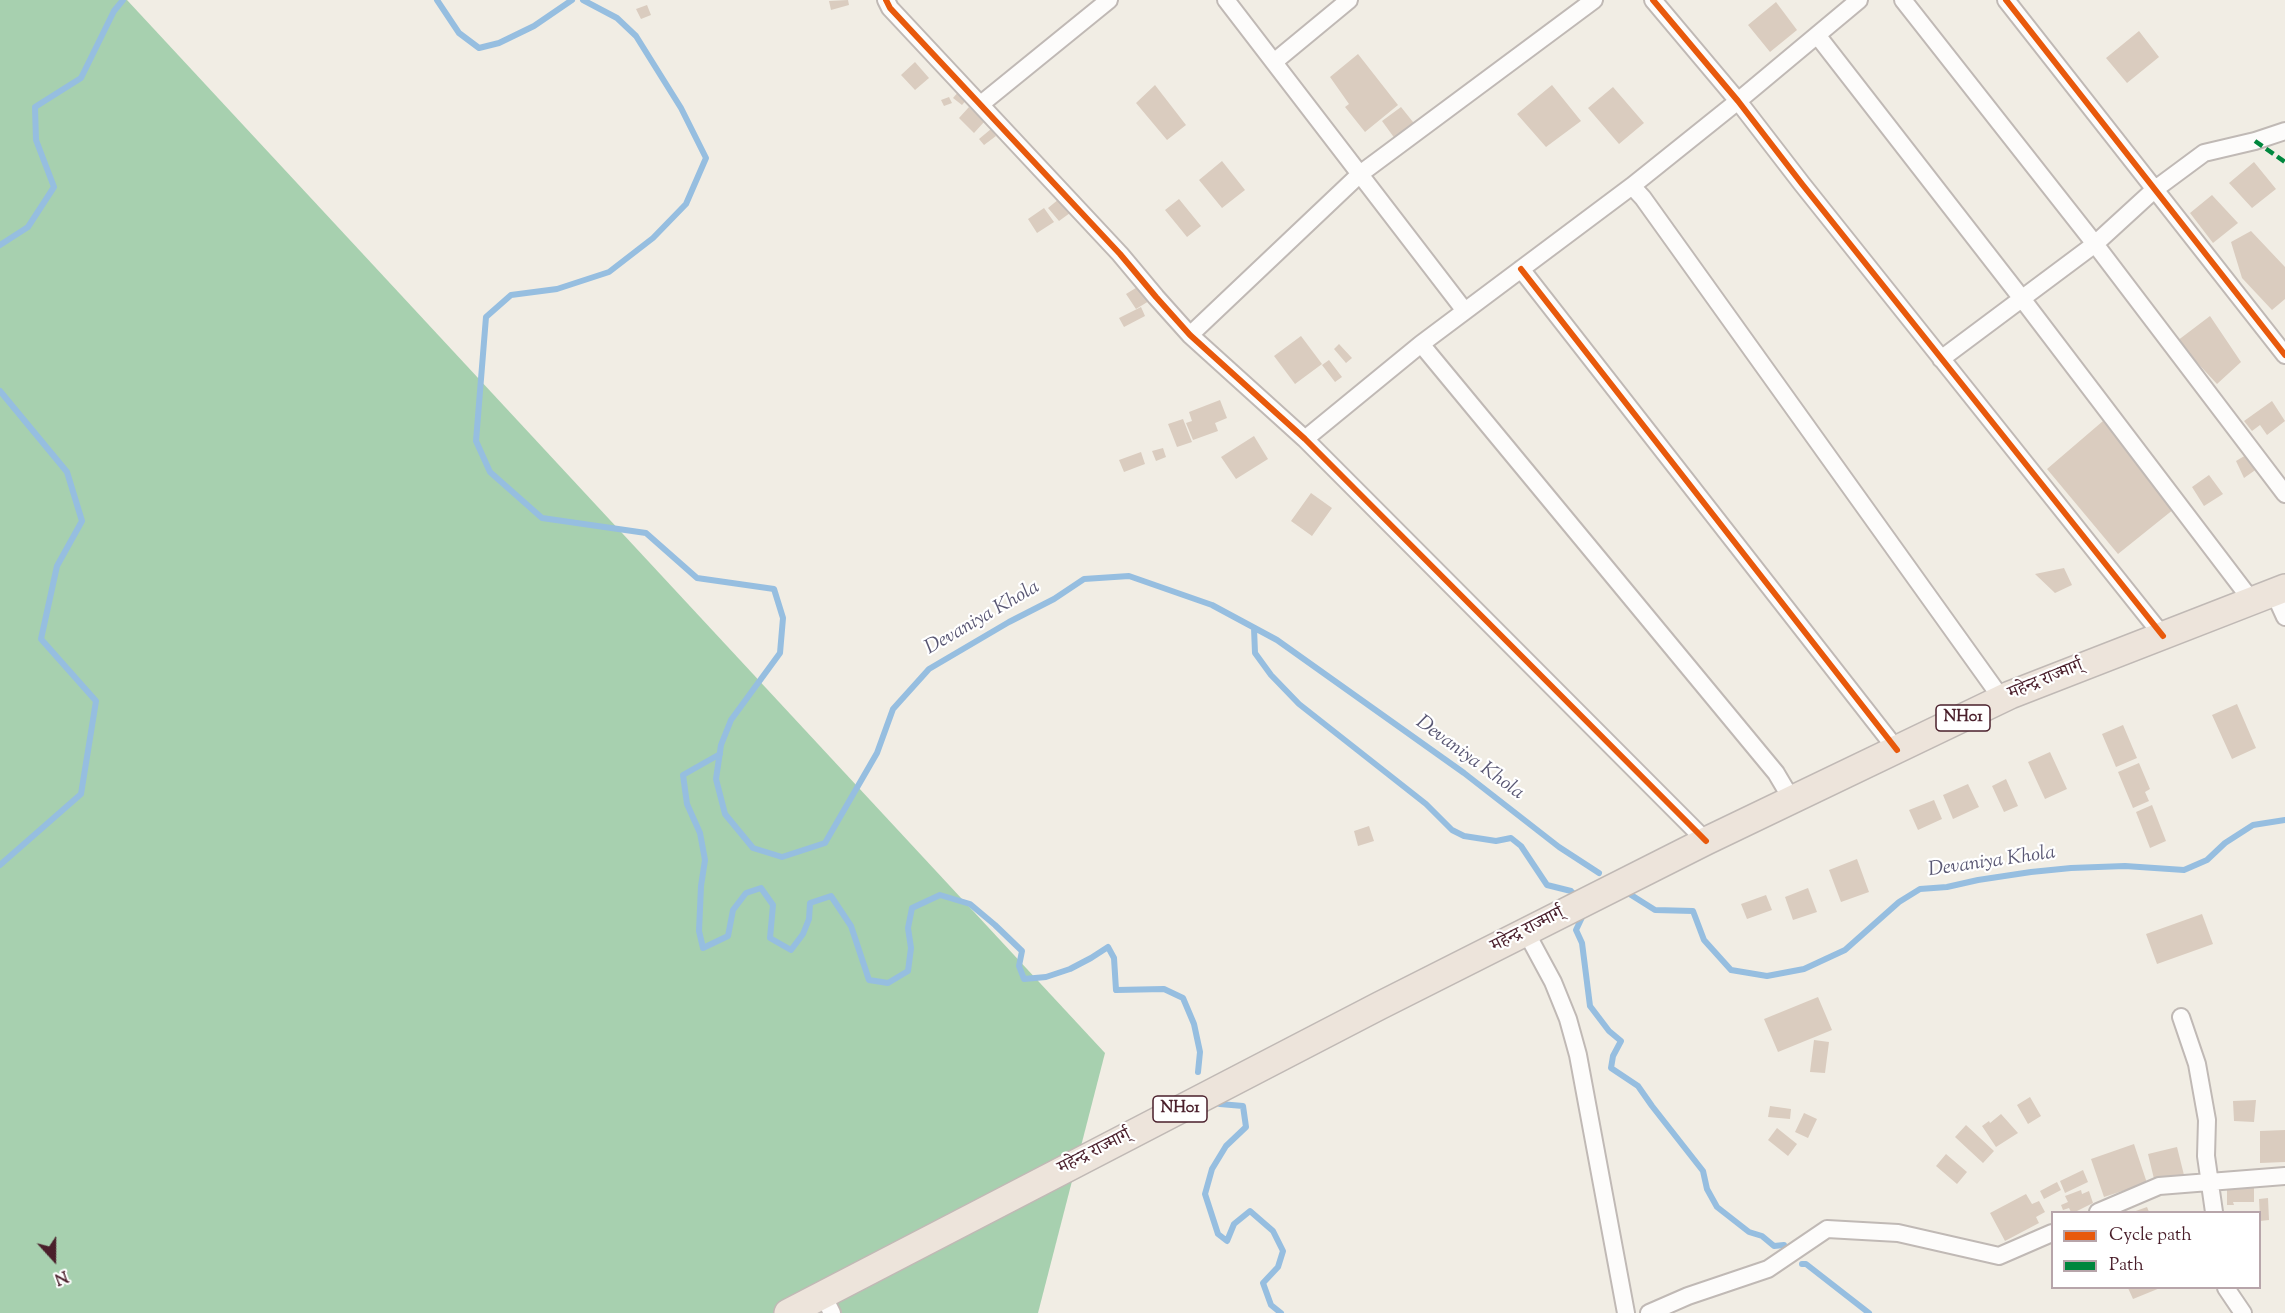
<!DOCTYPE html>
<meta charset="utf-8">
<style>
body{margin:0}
#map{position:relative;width:2285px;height:1313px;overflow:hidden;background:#f1ede4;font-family:"Sorts Mill Goudy",serif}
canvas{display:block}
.legend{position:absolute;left:2051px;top:1211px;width:210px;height:78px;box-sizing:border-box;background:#fff;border:2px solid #b7a5aa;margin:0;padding:8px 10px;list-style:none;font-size:18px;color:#4a1f2b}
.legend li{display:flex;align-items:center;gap:12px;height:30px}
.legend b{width:30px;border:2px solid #b7a5aa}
.north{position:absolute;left:24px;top:1229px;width:60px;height:60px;-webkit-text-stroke:4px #fff;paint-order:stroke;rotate:159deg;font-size:16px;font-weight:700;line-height:24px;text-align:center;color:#4a1f2b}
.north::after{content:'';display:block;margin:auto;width:21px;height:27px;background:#4a1f2b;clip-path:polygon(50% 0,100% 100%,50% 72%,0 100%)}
</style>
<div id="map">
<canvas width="2285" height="1313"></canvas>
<ul class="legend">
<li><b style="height:8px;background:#e8590c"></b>Cycle path</li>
<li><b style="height:8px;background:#00873e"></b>Path</li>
</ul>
<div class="north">N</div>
</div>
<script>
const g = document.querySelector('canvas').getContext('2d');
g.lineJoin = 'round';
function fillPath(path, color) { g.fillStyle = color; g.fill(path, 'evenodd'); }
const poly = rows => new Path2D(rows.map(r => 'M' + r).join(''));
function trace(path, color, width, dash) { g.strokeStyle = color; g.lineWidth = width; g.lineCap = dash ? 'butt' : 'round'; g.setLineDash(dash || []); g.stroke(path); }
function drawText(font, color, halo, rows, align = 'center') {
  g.font = font + ' "Sorts Mill Goudy","Noto Serif Devanagari",serif'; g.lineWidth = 4.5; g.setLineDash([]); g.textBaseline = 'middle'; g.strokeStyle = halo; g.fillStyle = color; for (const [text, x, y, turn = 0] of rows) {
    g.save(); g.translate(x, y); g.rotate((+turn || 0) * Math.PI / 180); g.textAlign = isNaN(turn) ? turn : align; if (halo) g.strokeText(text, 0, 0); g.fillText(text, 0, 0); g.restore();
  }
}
fillPath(poly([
 [0,0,127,0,1105,1053,1038,1313,0,1313]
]), '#a7d0af');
trace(poly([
 [437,0,459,33,479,48,499,43,534,26,572,0],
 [583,0,617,18,636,36,681,108,706,158,686,204,653,238,609,272,557,289,511,295,486,317,476,441,490,472,542,518,646,533,697,578,774,589,783,618,780,653,731,720,721,745,716,779,725,814,753,848,782,857,825,843,877,753,893,709,929,669,1009,622,1054,599,1084,579,1129,576,1212,605,1277,640,1464,773,1559,847,1599,873],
 [0,245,28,227,54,187,36,140,35,107,81,78,114,11,123,0],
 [0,391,67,472,82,521,57,566,41,639,96,701,81,794,0,865],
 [1254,628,1255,653,1271,675,1299,704,1426,804,1452,830,1464,836,1496,841,1511,838,1521,846,1547,885,1571,891,1578,898],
 [720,754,683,775,687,804,700,833,705,860,701,886,699,931,703,948,728,936,733,910,746,893,761,888,773,905,770,938,791,950,803,934,809,919,810,903,831,896,851,926,869,980,888,983,908,971,911,948,908,928,912,908,940,895,970,904,995,925,1022,951,1019,966,1024,979,1046,977,1070,969,1091,958,1108,947,1114,958,1116,990,1164,989,1183,998,1194,1024,1200,1052,1198,1072],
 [1628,893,1655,910,1693,911,1704,940,1731,970,1767,976,1804,969,1845,950,1899,902,1920,889,1947,887,1978,880,2031,872,2071,868,2125,866,2184,870,2207,860,2225,843,2253,825,2285,820],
 [1584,913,1576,930,1582,943,1590,1006,1609,1031,1621,1041,1613,1056,1611,1068,1638,1086,1652,1106,1703,1171,1707,1189,1717,1207,1749,1232,1762,1236,1774,1246,1784,1245],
 [1220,1104,1243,1106,1246,1127,1226,1146,1212,1169,1205,1194,1218,1234,1227,1241,1234,1224,1250,1211,1273,1231,1283,1251,1278,1267,1263,1283,1271,1305,1281,1313],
 [1802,1264,1806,1264,1869,1313]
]), '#96bee0', 6);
fillPath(poly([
 [848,0,849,5,831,10,829,1],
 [1776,2,1797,30,1770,52,1748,25],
 [647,5,651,15,641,19,636,9],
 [2139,31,2159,57,2127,83,2106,58],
 [1358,54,1398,105,1365,132,1345,107,1349,104,1330,77],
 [915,62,929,78,915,90,901,75],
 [1155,85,1186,125,1167,140,1136,103],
 [1552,85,1581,121,1546,147,1517,114],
 [1613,87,1644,123,1619,144,1588,108],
 [959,91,968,98,962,105,953,98],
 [949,97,952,103,944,106,941,100],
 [969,107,984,122,974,133,959,118],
 [1401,107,1421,132,1401,147,1382,121],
 [991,129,996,136,984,145,979,139],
 [1222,161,1245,190,1222,208,1199,180],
 [2254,162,2276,189,2252,208,2229,183],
 [2212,195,2238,223,2213,243,2190,213],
 [1059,199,1070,213,1059,221,1048,208],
 [1179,199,1201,226,1187,237,1165,210],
 [1044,208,1054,222,1037,233,1028,219],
 [2251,231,2285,267,2285,299,2272,310,2242,278,2231,242],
 [1139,286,1149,301,1136,309,1126,294],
 [1141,307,1145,316,1124,327,1119,318],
 [2210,316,2241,362,2217,384,2177,341],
 [1301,336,1322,364,1295,384,1274,356],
 [1339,344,1352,358,1346,363,1334,349],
 [1329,360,1342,377,1335,382,1322,365],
 [1220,400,1227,418,1215,423,1218,431,1193,440,1186,423,1192,421,1189,412],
 [2272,401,2285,421,2267,435,2260,425,2252,431,2244,421],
 [1183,419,1192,442,1177,447,1168,424],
 [2103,421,2174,509,2118,554,2047,469],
 [1254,436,1268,459,1236,479,1221,457],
 [1163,448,1166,457,1156,461,1152,451],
 [1141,452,1145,464,1124,472,1119,460],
 [2251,452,2261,466,2244,478,2236,461],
 [2209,475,2223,494,2204,506,2192,487],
 [1311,493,1332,508,1312,536,1291,521],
 [2064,568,2072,585,2055,593,2035,574],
 [2237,704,2256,748,2232,759,2212,715],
 [2123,725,2137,758,2116,767,2102,734],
 [2050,752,2067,789,2045,799,2028,762],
 [2139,763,2150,789,2145,792,2149,801,2133,808,2118,772],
 [2006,779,2018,806,2004,812,1992,786],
 [1968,784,1979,807,1953,819,1943,795],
 [1934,800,1942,819,1918,830,1909,810],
 [2152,805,2166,841,2150,848,2136,812],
 [1369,826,1374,841,1358,846,1354,831],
 [1857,859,1869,892,1841,902,1829,870],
 [1808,888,1817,912,1793,920,1785,897],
 [1766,895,1772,910,1747,919,1741,904],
 [2202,914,2213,944,2157,964,2146,934],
 [1818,997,1832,1030,1778,1052,1764,1019],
 [1814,1040,1829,1042,1825,1073,1810,1072],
 [2030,1097,2041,1116,2028,1124,2017,1105],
 [2256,1100,2254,1122,2234,1121,2233,1101],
 [1770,1106,1791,1109,1790,1119,1768,1117],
 [1804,1113,1817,1119,1808,1138,1795,1132],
 [2001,1114,2018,1133,1996,1147,1982,1126,1989,1121,1990,1123],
 [1966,1125,1994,1151,1983,1163,1955,1137],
 [1777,1128,1797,1144,1788,1156,1768,1140],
 [2285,1130,2285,1162,2260,1163,2260,1131],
 [2134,1144,2147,1183,2104,1197,2091,1159],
 [2177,1147,2184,1175,2155,1183,2148,1154],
 [1946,1154,1967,1172,1957,1184,1936,1166],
 [2083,1170,2088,1182,2065,1193,2060,1181],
 [2227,1181,2254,1181,2254,1202,2233,1202,2234,1205,2227,1205],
 [2057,1182,2061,1190,2044,1199,2040,1191],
 [2081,1190,2082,1194,2089,1191,2093,1203,2075,1212,2071,1212,2069,1208,2063,1210,2061,1205,2068,1202,2065,1196],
 [2026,1194,2032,1204,2039,1201,2045,1212,2036,1217,2039,1223,2005,1241,1990,1213],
 [2268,1198,2269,1220,2260,1221,2259,1199],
 [2147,1207,2149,1212,2133,1212],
 [2128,1288,2160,1288,2133,1299]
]), '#daccbf');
const minor = poly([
 [886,0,890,8,1120,254,1156,297,1190,335,1305,439,1706,841],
 [1226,0,1465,311],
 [1653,0,1738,101,1802,184,2163,636],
 [1903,0,2095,244,2285,494],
 [2006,0,2285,355],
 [1817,35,2023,300,2252,601],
 [1274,62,1349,0],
 [981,104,1109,0],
 [1632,186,1643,198,2002,699],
 [1521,269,1897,750],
 [1190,335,1360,174,1594,0],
 [1421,344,1776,773,1792,800],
 [1941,359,2095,244,2154,190,2204,153,2255,141,2285,131],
 [1305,439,1421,344,1632,186,1738,101,1859,0],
 [2274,593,2285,617],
 [1526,932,1553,982,1568,1019,1578,1055,1626,1313],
 [2181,1017,2197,1064,2207,1120,2206,1156,2214,1212],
 [2098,1212,2159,1186,2285,1176],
 [2226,1288,2243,1313],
 [823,1295,832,1313],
 [1649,1313,1688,1296,1768,1269,1827,1229,1898,1233,1999,1256,2052,1233]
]);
const trunk = poly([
 [788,1313,1379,1006,1706,841,2010,695,2285,588]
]);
trace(minor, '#c0b9b5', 20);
trace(trunk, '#c0b9b5', 30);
trace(minor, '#fdfcfb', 16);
trace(trunk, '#ede4db', 27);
trace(poly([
 [2255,141,2285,162]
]), '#00873e', 4.5, [9, 4.5]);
trace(poly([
 [886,0,890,8,1120,254,1156,297,1190,335,1305,439,1706,841],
 [1653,0,1738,101,1802,184,2163,636],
 [2006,0,2285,355],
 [1521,269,1897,750]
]), '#e8590c', 6);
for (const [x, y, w] of [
 [1963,718,54],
 [1180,1109,54]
]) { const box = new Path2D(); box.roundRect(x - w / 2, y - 13, w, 26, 4.5); g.fillStyle = '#fff'; g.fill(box); trace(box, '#4a1f2b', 1.5); }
drawText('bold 16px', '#4a1f2b', null, [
 ["NH01",1963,718],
 ["NH01",1180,1109]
]);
drawText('18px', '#4a1f2b', '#fff', [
 ["महेन्द्र राज्मार्ग्",2046,681,-22],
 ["महेन्द्र राज्मार्ग्",1528,931,-27],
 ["महेन्द्र राज्मार्ग्",1095,1153,-27]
]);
drawText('italic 20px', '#595773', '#fff', [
 ["Devaniya Khola",983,619,-30],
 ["Devaniya Khola",1469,759,36],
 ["Devaniya Khola",1992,863,-8]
]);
</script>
